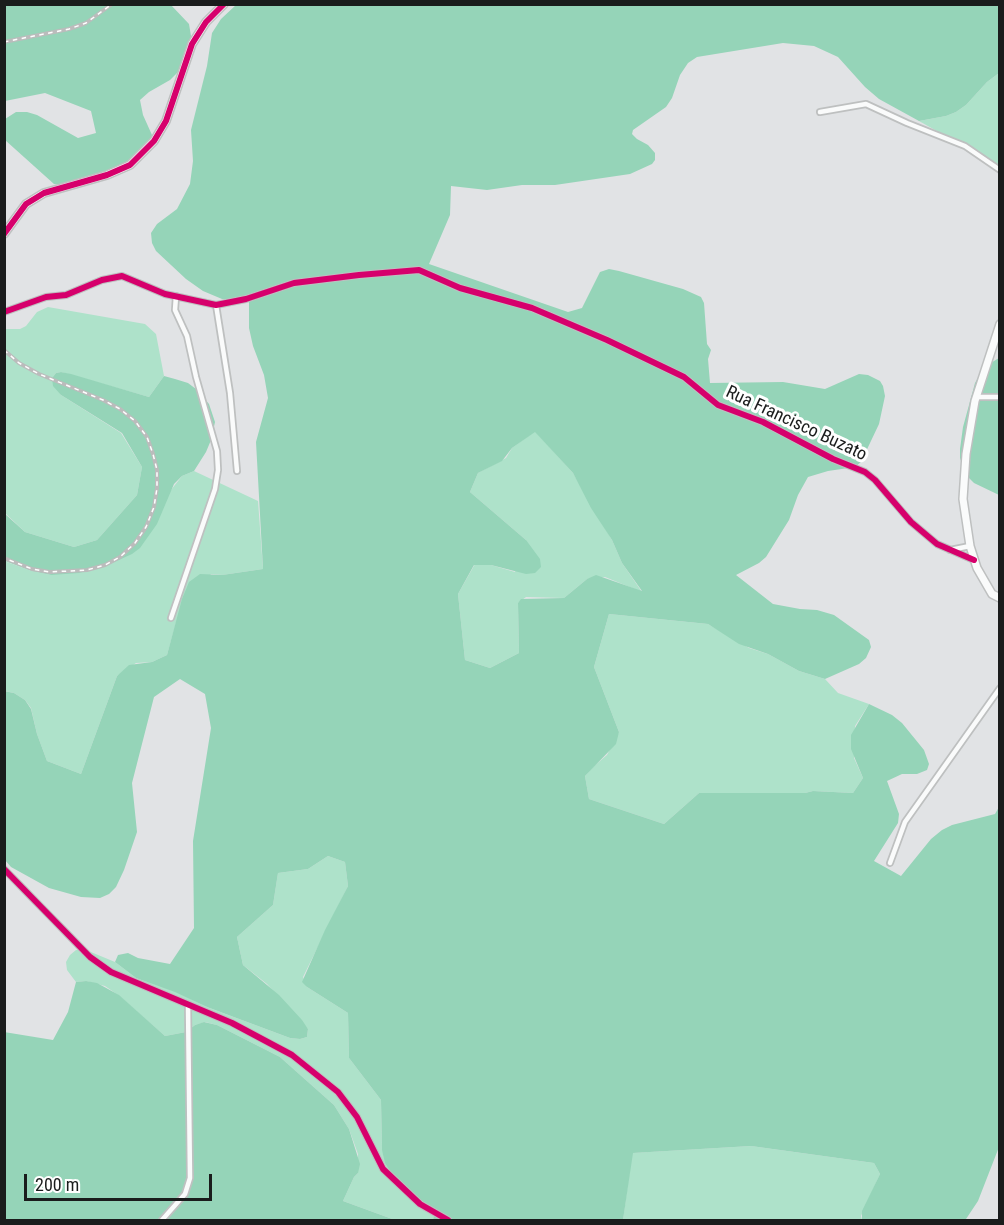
<!DOCTYPE html>
<style>
body{margin:0}
#map{position:relative;width:1004px;height:1225px;overflow:hidden;background:#e1e3e5;font-family:"Roboto Condensed",sans-serif}
canvas{display:block}
.frame{position:absolute;inset:0;border:6px solid #1a1c1c;pointer-events:none}
.scale{position:absolute;left:24px;top:1174px;width:188px;height:27px;box-sizing:border-box;border:3px solid #1a1c1c;border-top:0;padding-left:8px;font-size:18px;line-height:21px;white-space:nowrap;color:#1a1c1c;-webkit-text-stroke:4px #fff;paint-order:stroke}
</style>
<div id="map">
<canvas width="1004" height="1225"></canvas>
<div class="frame"></div>
<div class="scale">200 m</div>
</div>
<script>
const g = document.querySelector('canvas').getContext('2d');
g.lineJoin = 'round';
function fillPath(path, color) { g.fillStyle = color; g.fill(path, 'evenodd'); }
const poly = rows => new Path2D(rows.map(r => 'M' + r).join(''));
function trace(path, color, width, dash) { g.strokeStyle = color; g.lineWidth = width; g.lineCap = dash ? 'butt' : 'round'; g.setLineDash(dash || []); g.stroke(path); }
function drawText(font, color, halo, rows, align = 'center') {
  g.font = font + ' "Roboto Condensed",sans-serif'; g.lineWidth = 6; g.setLineDash([]); g.textBaseline = 'middle'; g.strokeStyle = halo; g.fillStyle = color; for (const [text, x, y, turn = 0] of rows) {
    g.save(); g.translate(x, y); g.rotate((+turn || 0) * Math.PI / 180); g.textAlign = isNaN(turn) ? turn : align; if (halo) g.strokeText(text, 0, 0); g.fillText(text, 0, 0); g.restore();
  }
}
fillPath(poly([
 [999,73,999,166,919,121,946,116,956,112,966,105,987,82],
 [48,307,145,324,156,334,164,376,149,397,61,372,56,373,52,378,61,395,121,433,142,467,137,495,97,540,74,547,25,532,5,513,4,329,20,329,26,326,37,312],
 [535,431,573,473,612,540,622,563,642,592,605,577,587,579,564,598,526,597,518,603,519,653,490,668,465,660,458,594,475,564,491,565,515,572,526,540,470,492,478,473,506,458,512,448],
 [194,471,258,501,263,569,222,575,211,574,176,623,167,655,152,662,136,663,117,676,81,774,47,761,37,734,31,708,25,700,14,693,5,691,4,561,32,571,51,575,171,490,182,476],
 [609,614,708,624,749,648,768,654,799,671,825,679,838,693,869,704,855,726,854,758,863,778,853,793,813,791,805,793,699,793,664,824,589,799,585,776,593,767,607,755,619,732,594,667],
 [328,856,345,862,348,886,303,977,307,987,348,1013,349,1058,381,1100,382,1150,434,1214,433,1220,395,1220,343,1201,354,1177,358,1173,358,1154,349,1129,334,1105,280,1057,217,1025,205,1022,195,1025,186,1032,165,1036,118,995,105,986,86,981,76,982,67,970,66,962,70,955,76,950,86,950,115,962,136,978,175,991,207,1007,290,1038,300,1039,307,1037,308,1029,267,984,243,965,237,937,273,905,278,873,308,869],
 [751,1146,874,1163,880,1174,861,1216,862,1220,623,1220,632,1153]
]), '#aee2ca');
fillPath(poly([
 [5,5,171,5,189,24,191,36,186,57,180,70,170,80,149,92,140,100,143,115,152,135,151,144,133,164,63,185,54,184,5,140,5,119,16,112,27,112,37,115,78,138,96,133,91,111,45,93,5,101],
 [236,5,999,5,999,73,987,82,966,105,956,112,946,116,919,121,879,99,865,87,838,57,814,46,783,43,697,57,688,63,680,75,672,98,666,107,633,130,632,134,637,139,648,145,655,153,655,160,652,164,630,174,555,185,522,185,487,190,451,186,450,215,429,264,568,312,582,308,600,272,609,269,619,271,683,289,701,297,704,303,707,344,711,350,708,359,710,383,783,382,825,389,859,374,868,375,880,381,883,386,885,396,879,424,861,462,855,467,828,471,808,477,798,495,789,520,766,557,759,563,736,575,773,604,800,609,817,610,834,615,869,640,871,647,866,658,859,664,825,679,799,671,768,654,739,644,708,624,609,614,594,667,619,732,616,744,585,776,589,799,664,824,699,793,805,793,813,791,853,793,863,778,851,749,851,735,869,704,892,715,902,723,924,750,929,764,927,770,917,774,902,774,887,781,899,814,898,823,874,861,901,876,931,839,942,830,952,825,995,814,999,807,999,1147,978,1201,966,1219,962,1220,862,1220,862,1211,880,1174,874,1163,751,1146,633,1153,623,1220,433,1220,434,1214,396,1180,385,1163,382,1150,381,1100,349,1058,348,1013,307,987,302,982,325,930,348,886,345,862,328,856,308,869,278,873,273,905,237,937,243,965,279,995,302,1020,308,1029,307,1037,300,1039,290,1038,207,1007,175,992,136,978,115,962,118,955,128,953,138,958,170,964,194,928,193,841,211,728,205,694,180,679,154,697,132,783,137,832,124,870,116,887,109,894,100,898,81,897,49,888,11,867,5,860,4,691,14,693,25,700,31,709,37,734,47,761,81,774,117,676,129,665,152,662,167,655,182,599,189,582,200,574,222,575,263,569,256,442,268,398,264,375,253,346,249,328,249,301,222,299,203,291,186,279,156,251,152,243,151,233,157,224,177,209,190,184,193,161,191,130,207,66,212,33,221,19],
 [535,432,573,473,591,508,612,540,622,563,642,591,596,575,587,579,564,598,521,599,518,603,519,653,490,668,465,660,458,594,474,565,491,565,526,574,535,573,541,567,540,559,526,540,470,492,478,473,502,461,512,448],
 [999,358,999,495,974,483,966,475,960,458,960,449,963,427,975,383,984,367],
 [61,372,71,374,149,397,164,376,175,379,188,383,196,389,209,404,215,422,211,440,206,452,194,471,182,476,174,484,157,524,140,548,132,554,110,564,79,573,51,575,32,571,5,561,4,513,25,532,74,547,97,540,137,495,142,467,122,433,61,395,53,386,52,378,56,373],
 [86,981,97,983,119,995,165,1036,186,1032,195,1025,204,1022,217,1025,280,1057,334,1105,349,1129,360,1164,358,1173,354,1177,343,1201,395,1220,5,1220,4,1032,53,1040,68,1012,76,982]
]), '#95d4b8');
const street = poly([
 [820,112,866,104,907,123,965,146,1000,170],
 [216,305,230,393,237,471],
 [4,312,46,297,66,295,102,280,122,276,165,294,216,305,246,299,294,283,359,275,419,270,460,288,532,308,607,340,684,377,718,405,763,422,833,459,865,472,875,480,911,522,937,544,974,560],
 [976,397,1000,397],
 [950,550,970,546],
 [171,618,215,489,218,470,217,451,196,377,187,336,175,310,176,296],
 [890,863,905,822,1000,688],
 [4,869,90,957,111,972,232,1023,292,1055,338,1092,357,1117,383,1169,420,1204,448,1220],
 [162,1220,185,1194,190,1178,188,1005]
]);
const secondary = poly([
 [4,234,26,204,44,193,107,175,130,165,154,141,166,121,192,44,206,22,224,4],
 [1000,324,975,401,966,454,963,499,970,546,977,568,992,594,1000,598]
]);
trace(street, '#bec0c0', 8);
trace(secondary, '#bec0c0', 10);
trace(street, '#fafbfb', 4.5);
trace(secondary, '#fafbfb', 7);
const rail = poly([
 [4,42,69,29,86,23,112,4],
 [4,350,19,363,39,374,103,400,120,409,135,421,147,437,153,454,157,470,157,488,154,507,146,527,135,543,120,557,105,565,87,570,50,572,32,569,4,558]
]);
trace(rail, '#bbbcbc', 4);
trace(rail, '#fff', 1.5, [4.5]);
trace(poly([
 [4,234,26,204,44,193,107,175,130,165,154,141,166,121,192,44,206,22,224,4],
 [4,312,46,297,66,295,102,280,122,276,165,294,216,305,246,299,294,283,359,275,419,270,460,288,532,308,607,340,684,377,718,405,763,422,833,459,865,472,875,480,911,522,937,544,974,560],
 [4,869,90,957,111,972,232,1023,292,1055,338,1092,357,1117,383,1169,420,1204,448,1220]
]), '#d6006c', 6);
drawText('18px', '#1a1c1c', '#fff', [
 ["Rua Francisco Buzato",796,424,25]
]);
</script>
